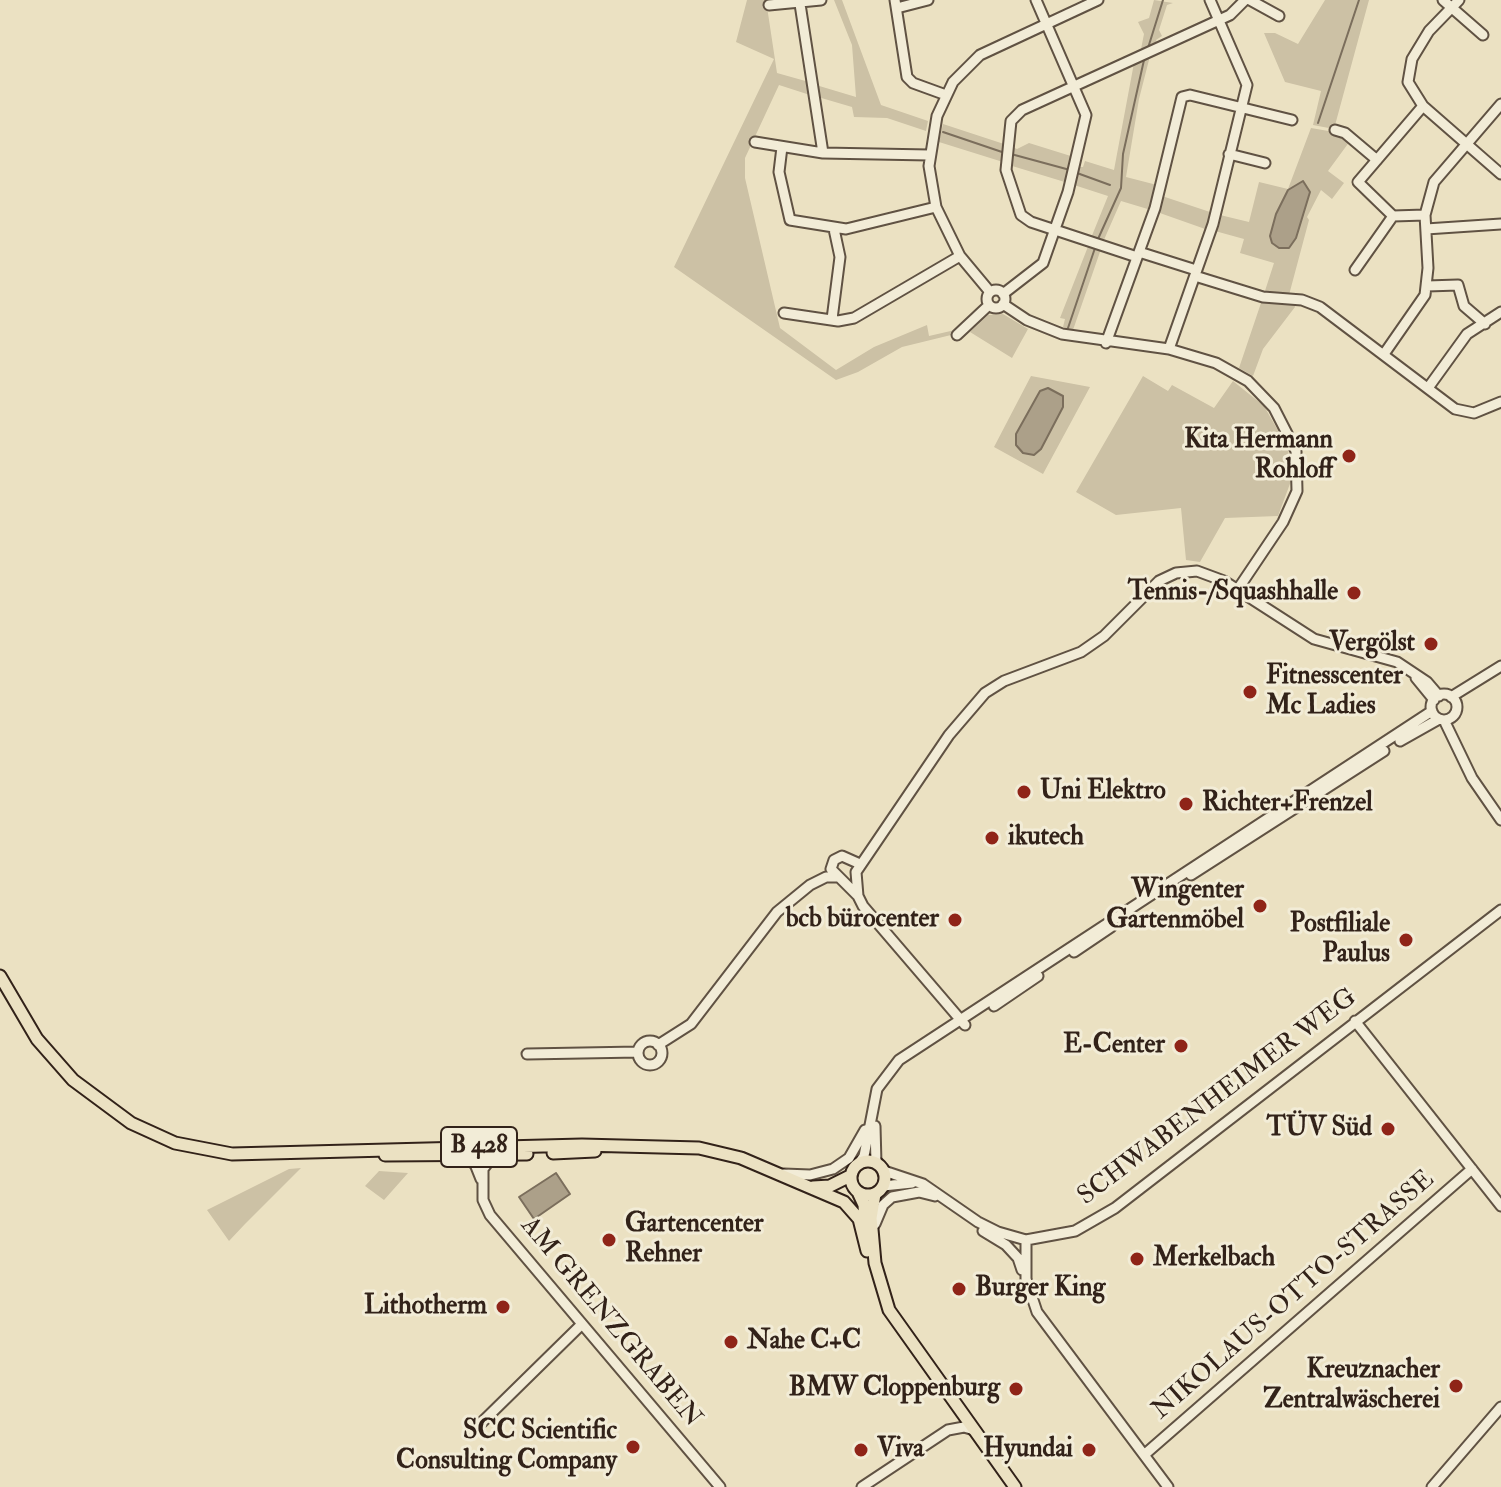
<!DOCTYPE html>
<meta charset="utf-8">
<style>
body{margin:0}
canvas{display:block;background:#ebe1c2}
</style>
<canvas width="1501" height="1487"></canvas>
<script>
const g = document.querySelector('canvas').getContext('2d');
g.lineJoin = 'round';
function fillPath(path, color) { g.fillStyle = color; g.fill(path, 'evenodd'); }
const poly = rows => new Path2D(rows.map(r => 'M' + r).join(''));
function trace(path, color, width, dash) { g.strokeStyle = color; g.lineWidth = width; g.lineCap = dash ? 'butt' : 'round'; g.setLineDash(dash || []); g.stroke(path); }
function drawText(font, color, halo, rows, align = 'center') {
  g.font = font + ' "IM FELL Double Pica",serif'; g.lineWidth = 6; g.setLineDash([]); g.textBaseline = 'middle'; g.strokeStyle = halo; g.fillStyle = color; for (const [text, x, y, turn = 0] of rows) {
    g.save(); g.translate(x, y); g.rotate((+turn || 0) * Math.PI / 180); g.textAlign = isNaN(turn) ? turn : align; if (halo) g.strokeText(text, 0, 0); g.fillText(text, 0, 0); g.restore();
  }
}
fillPath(poly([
 [747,0,766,0,777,73,809,82,810,95,779,85,745,158,745,178,780,328,836,370,874,347,927,325,929,336,955,330,951,335,902,347,858,372,836,380,674,267,774,59,736,42],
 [834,0,842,0,881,105,928,121,926,131,887,118,854,117,852,107,818,97,816,85,856,97,852,45],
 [1154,0,1173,3,1167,5,1159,30,1162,36,1156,40,1158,45,1140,54,1144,34,1138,22,1149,18],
 [1325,0,1369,0,1334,129,1313,125,1321,91,1285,82,1264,33,1275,33,1298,44],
 [1150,56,1139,99,1126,177,1157,185,1151,210,1121,201,1103,242,1091,238,1108,196,1074,185,1079,167,1083,167,1085,161,1114,170,1134,63],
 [943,124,1004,144,1003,162,939,142],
 [1311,128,1334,132,1350,141,1328,171,1344,183,1332,199,1321,190,1307,217,1309,220,1289,295,1264,294,1274,263,1240,253,1244,239,1215,231,1220,215,1249,222,1259,182,1288,189],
 [1029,143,1074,157,1068,183,1009,165,1010,146,1017,149],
 [1162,196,1213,213,1208,230,1157,212],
 [1089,244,1101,249,1073,330,1063,327,1065,319,1060,318],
 [1262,300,1294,302,1295,307,1263,349,1253,376,1239,368],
 [1003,314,1028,329,1012,358,970,332,988,315],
 [1031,376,1090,387,1043,474,994,447],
 [1143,376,1168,391,1172,385,1214,408,1233,381,1264,406,1288,448,1291,481,1278,516,1225,518,1200,562,1186,560,1181,508,1116,515,1076,492],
 [301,1168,245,1224,229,1241,207,1210,289,1169],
 [379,1171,408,1173,384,1200,365,1186]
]), '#ccc1a5');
const water = poly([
 [1303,181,1310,192,1296,238,1289,248,1279,248,1272,243,1270,236,1276,214,1288,190,1303,181],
 [1048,388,1063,396,1063,407,1041,449,1034,455,1023,453,1016,445,1016,434,1040,391,1048,388],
 [556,1173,570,1194,534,1219,519,1197,556,1173]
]);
fillPath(water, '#aca089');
trace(water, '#7b6e5c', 2);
trace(poly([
 [1148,48,1163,0],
 [1318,123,1359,0],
 [943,132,1002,152],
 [1011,154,1070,170],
 [1077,173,1110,185],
 [1098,239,1121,188,1123,154,1144,60],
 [1068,328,1095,248]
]), '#7b6e5c', 2);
const minor = poly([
 [895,0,907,77,913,83,946,95],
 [1250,0,1279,16],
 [1443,0,1483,35],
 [1459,0,1429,31,1412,59,1408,82,1423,106,1501,174],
 [800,4,823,153],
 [769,5,821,0],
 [897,8,928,0],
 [1335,130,1345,133,1377,160],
 [755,142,823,153,929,155],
 [782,147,779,172,790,220,846,229,936,207],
 [1229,154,1265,163],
 [1393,216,1358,182,1423,106],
 [1426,229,1501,224],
 [1139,252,1196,270],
 [1137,257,1031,222,1021,215,1006,170,1011,121,1022,110,1230,15,1245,0],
 [1355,270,1393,216,1425,215],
 [1195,276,1263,297,1302,300,1320,307,1455,409,1474,413,1501,402],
 [1427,286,1458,285,1464,306,1485,324],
 '987 299a9 9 0 1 1 18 0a9 9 0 1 1-18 0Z',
 [990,292,960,256,936,207,929,166,937,116,953,82,980,55,1098,0],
 [1003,294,1043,263,1068,192,1086,115,1036,0],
 [1003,304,1027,320,1062,334,1169,349,1216,363,1248,381,1274,408,1296,451,1297,491,1283,522,1238,589],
 [784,313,838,321,854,318,960,256],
 [832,319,840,257,834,229],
 [957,335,989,305],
 [1106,343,1155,208,1182,97,1190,95,1292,120],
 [1169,349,1213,224,1247,85,1210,0],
 [1384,354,1425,295,1428,268,1425,215,1434,182,1501,104],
 [1428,388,1467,334,1501,312],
 [1416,678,1434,700],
 '1431 707a13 13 0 1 1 26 0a13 13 0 1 1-26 0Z',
 [1451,697,1501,666],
 [1444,720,1472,778,1501,820],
 [1400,741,1439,719],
 [1191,875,1384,751],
 [858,896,831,869,834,860,842,856,860,864],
 [1074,952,1111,927],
 [994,1006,1038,976],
 [1355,1021,1501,1206],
 [965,1025,863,906,858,896,856,872,949,735,985,693,1004,681,1081,652,1104,636,1159,581,1176,573,1197,571,1224,581,1314,639,1397,662,1427,682,1439,696],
 '638 1053a12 12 0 1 1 24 0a12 12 0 1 1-24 0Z',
 [658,1045,691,1024,777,912,810,885,826,877,836,877],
 [527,1054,638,1052],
 [875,1126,876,1163],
 [502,1155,490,1160,483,1169,483,1200,490,1215,720,1487],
 [461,1156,475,1164,481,1179],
 [859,1163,864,1156,877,1089,899,1060,1432,711],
 [884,1171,923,1184,978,1222,998,1232,1026,1240,1075,1231,1115,1208,1501,910],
 [784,1174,810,1175,833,1169,849,1158,865,1130],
 [883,1186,912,1183],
 [875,1224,883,1205,892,1197,919,1192,935,1196],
 [983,1231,1006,1245,1018,1258,1022,1270],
 [1026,1240,1026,1279,1037,1312,1168,1487],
 [473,1431,581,1325],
 [1144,1455,1472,1169],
 [862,1487,948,1430,964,1427,974,1430],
 [1432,1487,1501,1407]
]);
const major = poly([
 [0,976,37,1039,73,1080,131,1123,175,1143,232,1154,582,1145,699,1148,741,1158,844,1202,859,1219,867,1251],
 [553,1153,595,1151],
 [385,1155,527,1154],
 '851 1178a17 17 0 1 1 34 0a17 17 0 1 1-34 0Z',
 [813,1187,830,1186,850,1176],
 [858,1192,864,1205,865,1223],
 [875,1194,871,1218,875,1263,889,1310,1015,1487]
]);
trace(minor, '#605243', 13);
trace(major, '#322219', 15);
trace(minor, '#f2ecd7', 9);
trace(major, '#ebe1c2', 11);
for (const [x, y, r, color] of [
 [1349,456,8,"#8f2418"],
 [1354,593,8,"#8f2418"],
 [1431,644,8,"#8f2418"],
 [1250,692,8,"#8f2418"],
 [1024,792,8,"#8f2418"],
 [1186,804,8,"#8f2418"],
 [992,838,8,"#8f2418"],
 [1260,906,8,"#8f2418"],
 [955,920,8,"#8f2418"],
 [1406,940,8,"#8f2418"],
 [1181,1046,8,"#8f2418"],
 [1388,1129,8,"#8f2418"],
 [609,1240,8,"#8f2418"],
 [1137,1259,8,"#8f2418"],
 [959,1289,8,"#8f2418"],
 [503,1307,8,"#8f2418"],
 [731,1342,8,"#8f2418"],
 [1456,1386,8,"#8f2418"],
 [1016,1389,8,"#8f2418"],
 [633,1447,8,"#8f2418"],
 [861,1450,8,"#8f2418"],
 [1089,1450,8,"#8f2418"]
]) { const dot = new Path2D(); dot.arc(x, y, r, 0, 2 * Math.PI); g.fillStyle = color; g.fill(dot); trace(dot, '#f2ecd7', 3); }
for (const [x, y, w] of [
 [479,1147,76]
]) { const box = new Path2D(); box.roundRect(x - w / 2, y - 20, w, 40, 6); g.fillStyle = '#f2ecd7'; g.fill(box); trace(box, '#322219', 2); }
drawText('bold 24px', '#322219', null, [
 ["B 428",479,1147]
]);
drawText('bold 26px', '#322219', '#f2ecd7', [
 ["Kita Hermann",1333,441],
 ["Rohloff",1333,471],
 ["Tennis-/Squashhalle",1338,593],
 ["Vergölst",1415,644],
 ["Fitnesscenter",1266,677,"left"],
 ["Mc Ladies",1266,707,"left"],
 ["Uni Elektro",1040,792,"left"],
 ["Richter+Frenzel",1202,804,"left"],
 ["ikutech",1008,838,"left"],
 ["Wingenter",1244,891],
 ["Gartenmöbel",1244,921],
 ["bcb bürocenter",939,920],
 ["Postfiliale",1390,925],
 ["Paulus",1390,955],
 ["E-Center",1165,1046],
 ["TÜV Süd",1372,1129],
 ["Gartencenter",625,1225,"left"],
 ["Rehner",625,1255,"left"],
 ["Merkelbach",1153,1259,"left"],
 ["Burger King",975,1289,"left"],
 ["Lithotherm",487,1307],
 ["Nahe C+C",747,1342,"left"],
 ["Kreuznacher",1440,1371],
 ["Zentralwäscherei",1440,1401],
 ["BMW Cloppenburg",1000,1389],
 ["SCC Scientific",617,1432],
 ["Consulting Company",617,1462],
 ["Viva",877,1450,"left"],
 ["Hyundai",1073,1450]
], 'right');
drawText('26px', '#322219', '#f2ecd7', [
 ["SCHWABENHEIMER WEG",1218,1098,-37],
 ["NIKOLAUS-OTTO-STRASSE",1294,1296,-41],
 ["AM GRENZGRABEN",610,1323,50]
]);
</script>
